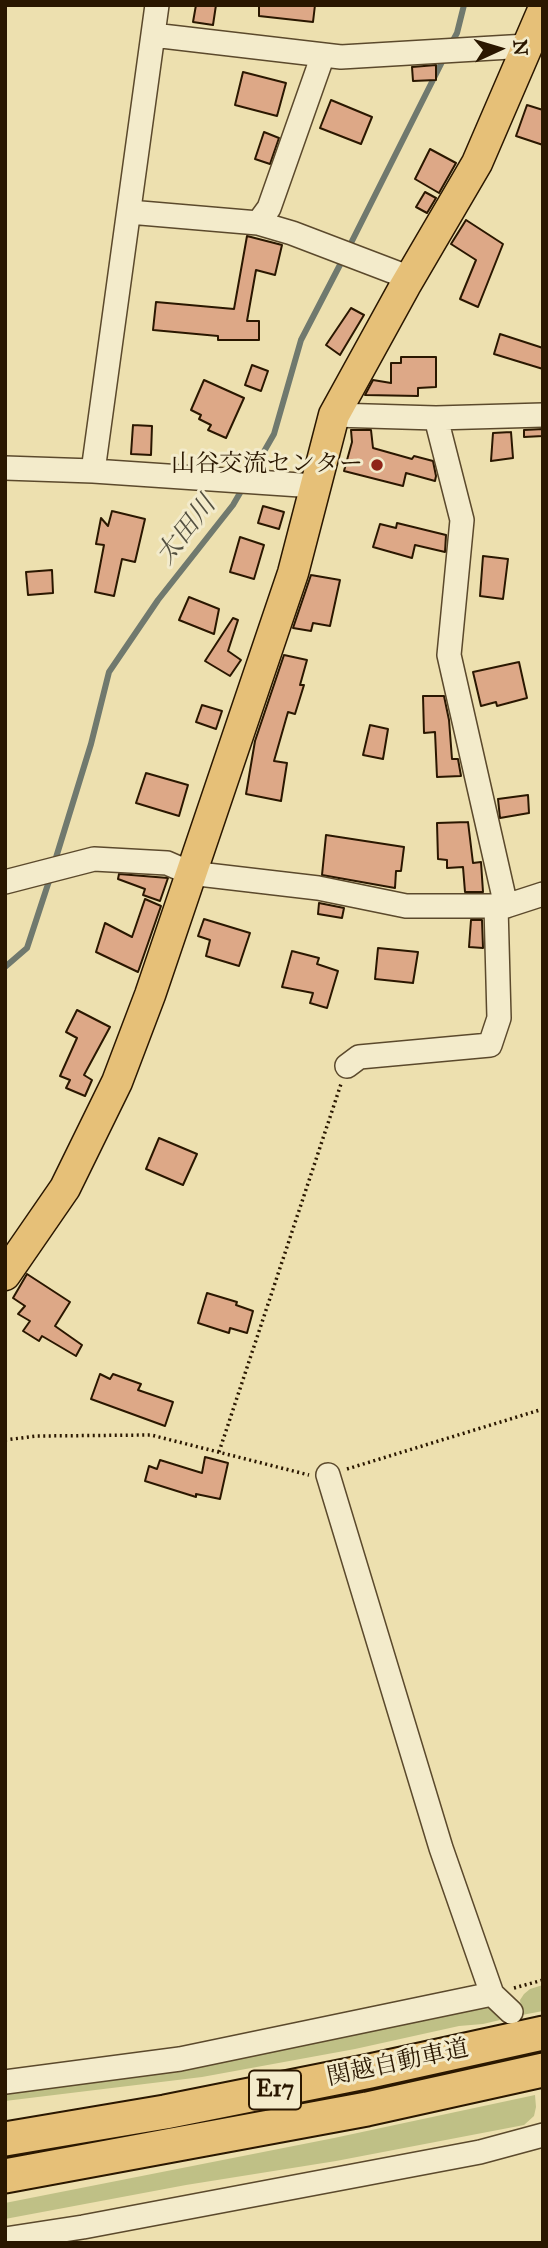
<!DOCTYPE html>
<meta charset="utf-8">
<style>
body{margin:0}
#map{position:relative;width:548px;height:2248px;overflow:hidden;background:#ede0af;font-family:"IM FELL Great Primer",serif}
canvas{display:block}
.frame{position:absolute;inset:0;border:7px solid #2a1700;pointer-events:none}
.north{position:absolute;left:464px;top:14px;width:70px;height:70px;-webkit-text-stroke:5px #f3ebcb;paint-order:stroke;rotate:86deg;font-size:19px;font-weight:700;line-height:28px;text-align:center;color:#2a1700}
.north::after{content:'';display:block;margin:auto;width:24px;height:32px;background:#2a1700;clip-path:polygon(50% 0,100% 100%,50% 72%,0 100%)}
</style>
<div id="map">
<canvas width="548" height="2248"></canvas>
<div class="frame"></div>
<div class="north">N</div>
</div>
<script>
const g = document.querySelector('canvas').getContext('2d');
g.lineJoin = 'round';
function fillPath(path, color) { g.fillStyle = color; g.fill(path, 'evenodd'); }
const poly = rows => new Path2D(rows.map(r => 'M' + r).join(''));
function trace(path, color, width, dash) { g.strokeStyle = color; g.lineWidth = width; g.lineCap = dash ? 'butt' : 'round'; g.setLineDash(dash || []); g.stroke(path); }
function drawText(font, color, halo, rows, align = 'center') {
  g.font = font + ' "IM FELL Great Primer","Noto Serif JP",serif'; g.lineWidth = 6; g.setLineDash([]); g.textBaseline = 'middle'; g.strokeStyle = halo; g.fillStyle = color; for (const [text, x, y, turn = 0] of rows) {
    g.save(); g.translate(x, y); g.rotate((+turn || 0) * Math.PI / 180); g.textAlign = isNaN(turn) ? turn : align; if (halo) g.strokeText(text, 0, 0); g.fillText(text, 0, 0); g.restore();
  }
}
fillPath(poly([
 [543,1985,543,2011,522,2015,520,2000,524,1994,530,1989],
 [468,2004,491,2007,500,2020,483,2024,459,2026,355,2049,202,2077,5,2101,5,2087],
 [535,2095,536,2107,534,2116,524,2125,336,2161,186,2185,5,2219,5,2203,334,2138]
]), '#bfc086');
trace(poly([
 [450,46,457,33,464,5],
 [348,249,445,56],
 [250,476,274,434,301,340,343,259],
 [54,864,91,744,109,672,158,600,233,505,244,486],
 [5,967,27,948,50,878]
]), '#70796e', 6);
const building = poly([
 [196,5,216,5,213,25,193,22,196,5],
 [259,5,315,5,313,22,259,16,259,5],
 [436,65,436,80,413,81,412,67,436,65],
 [243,72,286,83,277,116,235,105,243,72],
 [331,100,372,117,361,144,320,128,331,100],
 [527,105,543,110,543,145,516,136,527,105],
 [264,132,279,138,270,164,255,159,264,132],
 [430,149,456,163,439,193,415,179,430,149],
 [425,192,436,198,427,213,416,207,425,192],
 [466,220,503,244,478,307,460,299,476,260,451,244,466,220],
 [247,236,282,245,275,275,256,270,247,321,259,321,259,340,218,340,218,336,153,330,156,302,234,309,247,236],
 [351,308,364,315,340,355,326,345,351,308],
 [500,334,543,348,543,369,494,354,500,334],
 [401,357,436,357,436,387,418,388,418,396,365,395,373,380,391,383,391,363,401,363,401,357],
 [252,365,268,371,261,391,245,385,252,365],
 [204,380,244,398,226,438,208,430,211,425,199,419,201,415,191,410,204,380],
 [133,425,152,426,151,455,131,454,133,425],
 [543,429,543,436,524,437,524,430,543,429],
 [351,430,371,430,373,448,412,459,414,456,433,461,436,476,435,481,406,473,403,486,344,471,352,442,351,430],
 [511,432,513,458,491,461,493,433,511,432],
 [263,506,284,512,279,529,258,523,263,506],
 [112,511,145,519,135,562,122,559,114,596,95,592,104,545,96,544,101,518,108,526,112,511],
 [397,523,446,535,445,552,415,545,412,558,373,547,380,524,396,528,397,523],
 [240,537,264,545,254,579,230,572,240,537],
 [483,556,508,559,503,599,480,596,483,556],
 [52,570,53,593,28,595,26,572,52,570],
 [311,575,340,580,330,626,313,623,311,631,293,628,311,575],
 [189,597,219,609,214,634,179,620,189,597],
 [233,618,238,620,228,651,241,660,230,676,205,661,233,618],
 [284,655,307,660,300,685,304,685,295,714,288,712,274,761,287,763,281,801,246,794,255,741,284,655],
 [519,662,527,698,497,706,496,702,481,706,473,672,519,662],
 [423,696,444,696,449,720,452,759,458,759,461,776,437,777,435,732,424,733,423,696],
 [202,705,222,711,216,729,196,722,202,705],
 [370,725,388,729,383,759,363,755,370,725],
 [146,773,188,785,179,816,136,803,146,773],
 [528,795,529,813,500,818,498,799,528,795],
 [468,822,473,863,481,862,483,892,465,892,463,867,447,868,447,860,438,859,437,823,468,822],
 [326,835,404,847,401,871,396,871,395,888,322,875,326,835],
 [119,874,168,878,160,901,143,895,145,889,118,879,119,874],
 [145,899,161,906,138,972,96,952,105,923,132,937,145,899],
 [319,903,344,908,342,918,318,914,319,903],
 [204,919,250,933,239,966,206,956,210,940,198,936,204,919],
 [471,920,482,920,483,948,469,947,471,920],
 [378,948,418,952,413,983,375,979,378,948],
 [292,951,319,958,317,964,338,971,327,1008,310,1003,313,993,282,987,292,951],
 [77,1010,110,1027,84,1075,92,1080,85,1096,66,1088,70,1080,60,1076,77,1038,66,1032,77,1010],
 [159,1138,197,1154,183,1185,146,1169,159,1138],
 [27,1274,70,1302,55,1326,82,1345,76,1356,42,1336,39,1341,23,1331,30,1321,18,1314,25,1306,13,1298,27,1274],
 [207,1293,237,1302,236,1305,253,1311,247,1333,230,1328,229,1333,198,1323,207,1293],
 [100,1374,110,1379,113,1374,141,1384,138,1390,173,1402,165,1426,91,1399,100,1374],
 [205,1457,228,1463,220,1499,196,1494,196,1497,145,1481,149,1466,157,1469,160,1460,202,1473,205,1457]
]);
fillPath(building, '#dda887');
trace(building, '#2a1700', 2);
const minor = poly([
 [153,35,341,57,527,46],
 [129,212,258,223,269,208,323,55],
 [258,223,292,233,410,278],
 [334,415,436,418,543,415],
 [436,418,462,520,449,655,506,906],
 [5,468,93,471,315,486],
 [93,471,157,5],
 [5,882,94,859,167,863,190,873,318,888,406,906,506,906,543,894],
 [347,1066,359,1057,490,1045,499,1018,496,906],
 [328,1475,441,1848,492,1994,511,2012],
 [5,2082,180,2059,492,1994],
 [5,2239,83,2227,480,2152,543,2135]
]);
const major = poly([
 [5,1275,65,1188,117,1082,150,995,293,573,334,415,405,286,477,163,543,10]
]);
const highway = poly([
 [5,2139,165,2112,370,2071,543,2033],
 [5,2176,367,2109,543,2070]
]);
trace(minor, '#5b492c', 26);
trace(major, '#2a1700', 33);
trace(highway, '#2a1700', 37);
trace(poly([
 [5,1440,37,1436,151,1435,309,1475],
 [219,1452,341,1084],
 [347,1469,543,1409],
 [514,1988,543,1980]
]), '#2a1700', 3.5, [2, 3.5]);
trace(minor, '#f3ebcb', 23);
trace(major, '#e6c078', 30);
trace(highway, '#e6c078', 33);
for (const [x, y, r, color] of [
 [377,465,7,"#8f2418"]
]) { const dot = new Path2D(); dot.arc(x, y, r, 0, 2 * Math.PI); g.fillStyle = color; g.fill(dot); trace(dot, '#f3ebcb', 2.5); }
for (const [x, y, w] of [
 [275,2090,52]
]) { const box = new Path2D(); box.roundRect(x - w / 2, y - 19.5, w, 39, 5); g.fillStyle = '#f3ebcb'; g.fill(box); trace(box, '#2a1700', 2); }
drawText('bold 23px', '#2a1700', null, [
 ["E17",275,2090]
]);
drawText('24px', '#2a1700', '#f3ebcb', [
 ["山谷交流センター",363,465]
], 'right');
drawText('24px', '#2a1700', '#f3ebcb', [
 ["関越自動車道",398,2064,-12]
]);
drawText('italic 26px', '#535040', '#f3ebcb', [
 ["太田川",187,531,-52]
]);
</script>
